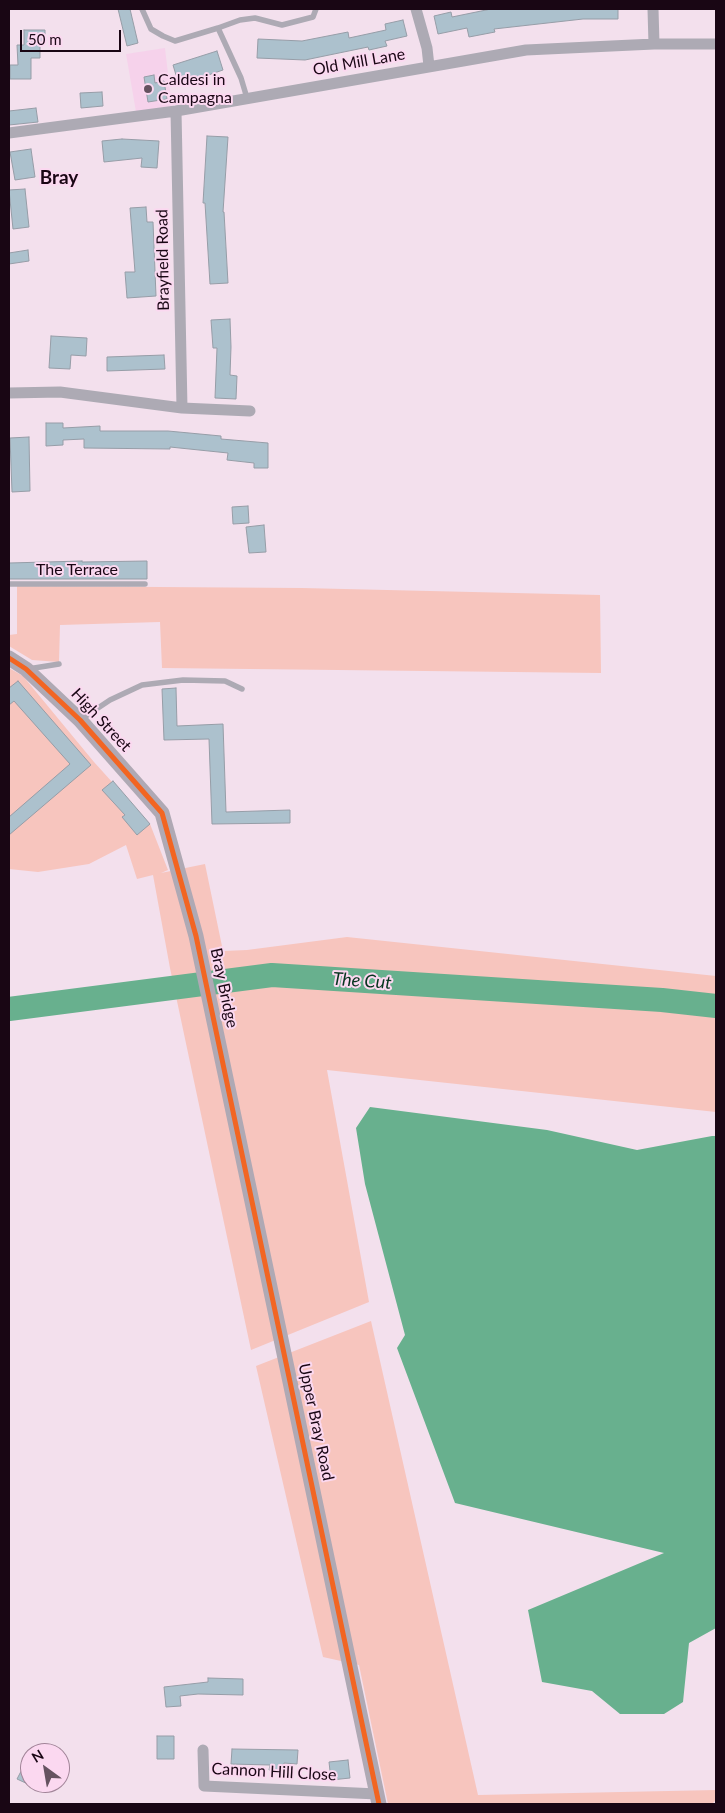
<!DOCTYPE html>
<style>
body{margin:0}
#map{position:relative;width:725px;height:1813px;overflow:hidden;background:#f3e0ed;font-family:Lato,sans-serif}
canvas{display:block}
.frame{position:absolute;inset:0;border:10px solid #190614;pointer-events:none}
.north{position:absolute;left:20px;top:1743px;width:50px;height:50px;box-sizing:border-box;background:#fbd8f0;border:1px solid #a18498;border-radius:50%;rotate:328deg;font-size:14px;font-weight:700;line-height:20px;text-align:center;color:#190614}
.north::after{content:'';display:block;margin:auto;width:18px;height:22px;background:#655260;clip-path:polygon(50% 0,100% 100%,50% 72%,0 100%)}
.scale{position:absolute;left:20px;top:30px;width:101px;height:22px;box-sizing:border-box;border:2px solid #190614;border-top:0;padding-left:6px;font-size:15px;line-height:18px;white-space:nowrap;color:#190614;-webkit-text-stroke:4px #fbd8f0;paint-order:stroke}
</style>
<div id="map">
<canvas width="725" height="1813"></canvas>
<div class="frame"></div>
<div class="north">N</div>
<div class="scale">50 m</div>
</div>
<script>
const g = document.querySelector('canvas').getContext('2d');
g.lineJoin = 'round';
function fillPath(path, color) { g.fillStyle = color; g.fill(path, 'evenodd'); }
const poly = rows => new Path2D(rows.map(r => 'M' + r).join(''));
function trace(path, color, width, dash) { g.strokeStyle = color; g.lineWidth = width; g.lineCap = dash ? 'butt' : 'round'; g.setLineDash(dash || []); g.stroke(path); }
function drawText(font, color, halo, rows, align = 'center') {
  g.font = font + ' Lato,sans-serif'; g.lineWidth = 4; g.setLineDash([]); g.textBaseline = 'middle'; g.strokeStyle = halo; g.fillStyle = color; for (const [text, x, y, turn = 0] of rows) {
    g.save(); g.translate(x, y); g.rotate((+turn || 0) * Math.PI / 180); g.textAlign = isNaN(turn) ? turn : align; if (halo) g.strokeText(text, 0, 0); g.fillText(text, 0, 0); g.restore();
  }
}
fillPath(poly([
 [165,48,172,107,136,112,126,54]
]), '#f6d2eb');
fillPath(poly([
 [17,586,302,588,600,595,601,673,162,668,160,622,60,625,59,662,32,660,9,646,9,635,17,634],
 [9,668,23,676,94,762,150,824,168,870,161,873,205,864,223,951,247,950,347,937,716,976,716,1112,327,1070,369,1302,251,1350,170,968,153,875,137,879,126,845,89,864,38,872,9,869],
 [371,1321,478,1795,716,1790,716,1800,712,1804,388,1804,359,1665,323,1657,256,1366]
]), '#f7c5be');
fillPath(poly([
 [370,1107,547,1130,637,1150,712,1136,716,1136,716,1628,689,1643,683,1702,664,1714,620,1714,592,1691,542,1682,528,1610,664,1553,455,1503,397,1348,405,1335,365,1184,356,1128]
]), '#68b08e');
trace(poly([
 [9,1009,272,975,662,1000,716,1006]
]), '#68b08e', 24);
const building = poly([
 [118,9,130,9,138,43,127,46,118,9],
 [491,9,618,9,618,19,583,19,494,29,495,32,469,37,467,28,438,34,434,16,451,12,452,17,491,9],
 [403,20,407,36,385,41,387,46,369,50,368,47,305,60,257,58,258,39,302,41,348,32,349,38,386,30,385,24,403,20],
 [24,30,45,30,45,42,40,42,40,58,31,58,31,79,10,79,10,65,18,65,17,45,24,45,24,30],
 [217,51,223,70,179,85,173,65,217,51],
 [154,75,155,83,164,81,167,99,148,102,144,77,154,75],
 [102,92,103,106,81,108,80,93,102,92],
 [36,108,38,122,9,125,9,111,36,108],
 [207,136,228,137,223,212,224,212,228,283,210,284,205,203,203,203,207,136],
 [122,139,159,141,157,168,141,167,142,158,104,162,102,141,122,139],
 [31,149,35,177,15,180,10,152,31,149],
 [25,189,29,227,13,229,9,190,25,189],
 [146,207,147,222,153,222,156,296,127,298,125,272,135,272,130,208,146,207],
 [28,250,29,261,9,264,9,253,28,250],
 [230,319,231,347,230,375,237,376,236,399,215,398,217,348,213,348,211,320,230,319],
 [51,336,87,338,86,356,71,355,70,369,49,368,51,336],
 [164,355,165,369,107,371,107,357,164,355],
 [46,423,63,423,63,428,100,426,100,431,168,431,221,436,221,439,268,443,268,468,254,468,254,463,227,460,228,453,170,447,170,449,84,448,84,439,63,440,63,445,46,446,46,423],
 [29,437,30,491,12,492,10,438,29,437],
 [248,506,249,523,233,524,232,507,248,506],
 [264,525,266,552,249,553,246,527,264,525],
 [82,561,82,562,147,561,147,579,9,579,9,563,82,561],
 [18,681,91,765,9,835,9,817,70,764,14,701,9,705,9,688,18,681],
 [176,688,177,726,223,724,226,812,290,810,290,823,212,824,209,739,164,740,162,689,176,688],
 [113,781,150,824,137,835,122,817,125,815,102,790,113,781],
 [208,1678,243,1679,243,1695,198,1694,180,1696,181,1706,166,1707,164,1687,208,1682,208,1678],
 [157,1736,174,1736,174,1759,157,1759,157,1736],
 [232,1749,298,1750,297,1764,284,1763,283,1771,269,1770,270,1765,231,1764,232,1749],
 [30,1754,30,1785,17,1779,30,1754],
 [348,1760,350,1778,331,1780,329,1762,348,1760]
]);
fillPath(building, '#acc1cd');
trace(building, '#969da7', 1);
trace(poly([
 [142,9,151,29,163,36,175,41,218,28,241,78,247,98],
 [218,28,240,20,255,18,282,25,313,17,316,9],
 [9,584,145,584],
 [28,669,59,664],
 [80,720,110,700,142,685,183,680,225,681,242,689]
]), '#adaab4', 5.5);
trace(poly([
 [416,9,427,48,429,66],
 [653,9,654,44],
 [176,111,182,408],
 [9,133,176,111,526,50,654,44,716,44],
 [9,393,60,392,182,408,250,411],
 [203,1750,204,1786,377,1794]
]), '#adaab4', 11);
trace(poly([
 [9,658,26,669,80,720,162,813,196,936,379,1804]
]), '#afa9b4', 15);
trace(poly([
 [9,658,26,669,80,720,162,813,196,936,379,1804]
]), '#f26522', 5);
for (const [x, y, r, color] of [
 [148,89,5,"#655260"]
]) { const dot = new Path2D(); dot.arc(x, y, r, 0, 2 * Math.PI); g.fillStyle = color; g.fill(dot); trace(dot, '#fbd8f0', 2); }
drawText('16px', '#190614', '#fbd8f0', [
 ["Old Mill Lane",359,62,-10],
 ["Brayfield Road",163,260,-91],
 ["The Terrace",77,570],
 ["High Street",101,720,47],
 ["Bray Bridge",224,988,78],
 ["Upper Bray Road",316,1422,78],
 ["Cannon Hill Close",274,1772,3]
]);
drawText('16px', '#190614', '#fbd8f0', [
 ["Caldesi in",158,80],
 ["Campagna",158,98]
], 'left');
drawText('italic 18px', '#05341e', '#fbd8f0', [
 ["The Cut",362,981,4]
]);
drawText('bold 19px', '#190614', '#fbd8f0', [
 ["Bray",59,178]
]);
</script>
